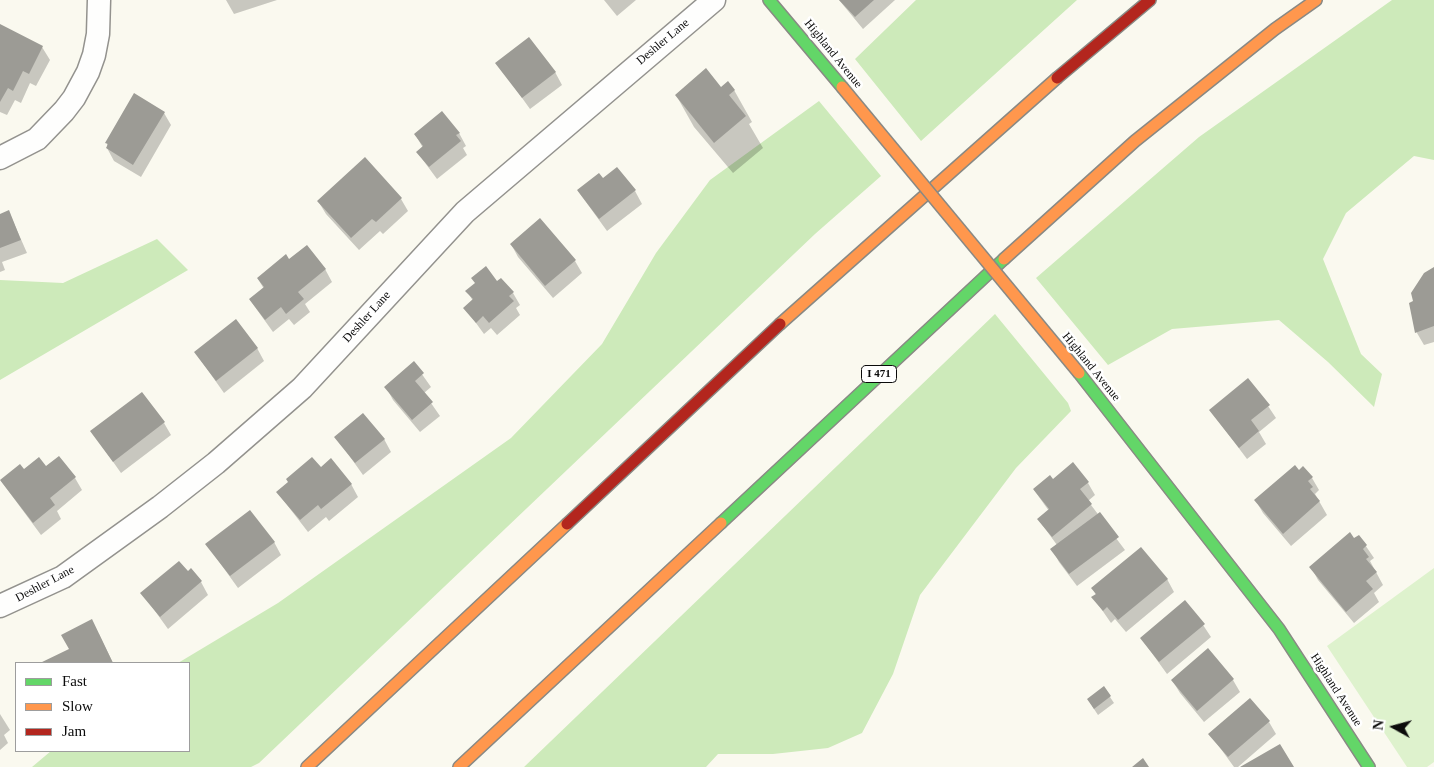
<!DOCTYPE html>
<style>
body{margin:0}
#map{position:relative;width:1434px;height:767px;overflow:hidden;background:#faf9ef;font-family:Georgia,serif}
canvas{display:block}
.legend{position:absolute;left:15px;top:662px;width:175px;height:90px;box-sizing:border-box;background:#fff;border:1px solid #9d9d9d;margin:0;padding:6px 9px;list-style:none;font-size:15px;color:#0b0b0b}
.legend li{display:flex;align-items:center;gap:10px;height:25px}
.legend b{width:25px;border:1px solid #9d9d9d}
.north{position:absolute;left:1369px;top:702px;width:50px;height:50px;-webkit-text-stroke:4px #fff;paint-order:stroke;rotate:277deg;font-size:14px;font-weight:700;line-height:20px;text-align:center;color:#0b0b0b}
.north::after{content:'';display:block;margin:auto;width:18px;height:22px;background:#0b0b0b;clip-path:polygon(50% 0,100% 100%,50% 72%,0 100%)}
</style>
<div id="map">
<canvas width="1434" height="767"></canvas>
<ul class="legend">
<li><b style="height:6px;background:#63d668"></b>Fast</li>
<li><b style="height:6px;background:#ff974d"></b>Slow</li>
<li><b style="height:6px;background:#b3261e"></b>Jam</li>
</ul>
<div class="north">N</div>
</div>
<script>
const g = document.querySelector('canvas').getContext('2d');
g.lineJoin = 'round';
function fillPath(path, color) { g.fillStyle = color; g.fill(path, 'evenodd'); }
const poly = rows => new Path2D(rows.map(r => 'M' + r).join(''));
function trace(path, color, width, dash) { g.strokeStyle = color; g.lineWidth = width; g.lineCap = dash ? 'butt' : 'round'; g.setLineDash(dash || []); g.stroke(path); }
function drawText(font, color, halo, rows, align = 'center') {
  g.font = font + ' Georgia,serif'; g.lineWidth = 5; g.setLineDash([]); g.textBaseline = 'middle'; g.strokeStyle = halo; g.fillStyle = color; for (const [text, x, y, turn = 0] of rows) {
    g.save(); g.translate(x, y); g.rotate((+turn || 0) * Math.PI / 180); g.textAlign = isNaN(turn) ? turn : align; if (halo) g.strokeText(text, 0, 0); g.fillText(text, 0, 0); g.restore();
  }
}
fillPath(poly([
 [1434,568,1434,762,1427,767,1407,767,1327,646]
]), '#def2cd');
fillPath(poly([
 [916,0,1077,0,921,141,855,59],
 [1392,0,1434,0,1434,160,1414,156,1346,213,1323,259,1361,354,1382,374,1374,407,1328,362,1279,320,1172,329,1108,365,1036,278,1199,137],
 [819,101,881,176,815,234,259,763,251,767,32,767,51,751,189,751,189,663,178,663,278,603,511,438,602,344,656,253,710,180],
 [157,239,188,270,0,380,0,280,63,283],
 [995,314,1068,403,1071,411,1016,468,920,595,893,674,862,733,828,748,773,754,718,754,706,767,524,767]
]), '#cdeaba');
fillPath(poly([
 [226,0,277,0,234,14],
 [604,0,636,0,617,16],
 [839,0,895,0,863,29],
 [0,25,42,47,50,60,36,86,30,83,21,103,15,100,7,115,0,112],
 [497,63,555,72,562,85,530,109],
 [721,88,734,90,752,122,749,124,763,148,733,173,694,127,676,95],
 [164,113,171,125,141,177,114,161,107,148,107,143],
 [459,133,466,146,463,148,467,155,437,179,417,152,423,148,415,134],
 [602,179,635,191,642,204,607,231,578,191],
 [401,199,408,211,383,234,380,231,359,250,326,214,318,201],
 [9,212,27,253,2,262,5,270,0,272,0,215],
 [511,244,575,261,582,273,553,298,518,257],
 [289,260,325,269,332,282,305,304,310,312,294,325,289,319,273,332,250,300,264,289,258,279],
 [1434,269,1434,342,1424,345,1417,333,1410,304,1415,301],
 [467,291,513,293,520,305,516,308,520,315,497,335,491,328,484,334,465,308,473,301],
 [257,348,264,361,224,393,195,352],
 [414,363,431,387,424,393,440,416,420,432,393,400,386,387],
 [1268,406,1276,418,1259,432,1266,444,1247,459,1210,410],
 [164,423,171,435,121,473,92,432],
 [336,437,384,439,391,452,363,475],
 [20,466,24,471,46,468,75,478,82,490,57,511,61,519,41,535,1,481],
 [321,469,351,484,358,497,329,521,326,517,308,532,277,492],
 [1299,472,1312,478,1319,490,1315,494,1327,515,1291,546,1263,513,1256,501],
 [1053,481,1088,483,1095,495,1088,501,1125,550,1077,586,1059,562,1052,549,1057,545,1038,519,1049,511,1034,490],
 [1359,536,1374,558,1370,561,1383,585,1374,593,1379,602,1354,623,1318,580,1311,567],
 [274,542,281,555,238,588,207,545],
 [188,573,201,582,208,595,168,629,142,593],
 [1167,579,1174,592,1126,632,1115,619,1111,623,1093,597,1096,595,1093,589],
 [1203,625,1211,637,1167,674,1141,638],
 [99,634,113,663,43,663,70,650],
 [1208,650,1233,680,1240,692,1204,722,1180,693,1172,680],
 [1104,688,1114,703,1098,715,1092,706],
 [0,714,10,730,4,735,8,743,0,750],
 [1269,722,1276,734,1238,767,1234,767,1210,734]
]), '#0003');
fillPath(poly([
 [839,0,874,0,855,17],
 [0,24,43,46,29,74,23,71,13,91,8,88,0,102],
 [529,37,556,72,522,98,495,63],
 [706,68,721,87,728,81,735,90,729,95,746,116,714,143,675,95],
 [134,93,165,112,133,165,106,148,108,144,105,143],
 [442,111,460,133,456,135,461,141,429,167,416,152,423,146,414,134],
 [365,157,402,198,376,222,372,219,351,238,317,201],
 [617,167,636,190,599,219,577,190,599,173,603,178],
 [9,210,21,240,0,248,0,214],
 [540,218,576,260,545,286,510,244],
 [307,245,326,269,298,292,304,299,286,314,281,307,265,320,249,299,264,287,257,278,286,254,289,259],
 [486,266,497,281,501,278,514,292,509,296,514,301,489,323,483,316,476,323,463,308,473,299,465,291,475,283,471,278],
 [1434,267,1434,326,1415,333,1409,303,1413,301,1411,293,1424,273],
 [236,319,258,348,216,381,194,352],
 [414,361,424,373,415,381,433,402,412,420,384,387],
 [1248,378,1270,405,1251,420,1259,431,1239,448,1209,410],
 [142,392,165,422,113,462,90,431],
 [363,413,385,439,355,463,334,437],
 [59,456,76,477,50,498,55,505,33,523,0,480,20,464,24,469,39,457,46,466],
 [312,457,321,467,331,458,352,484,321,509,318,505,300,520,276,492,288,482,286,479],
 [1073,462,1089,482,1080,489,1092,504,1052,537,1037,519,1049,509,1033,489,1050,475,1053,479],
 [1295,465,1299,470,1303,466,1313,477,1308,481,1313,487,1310,489,1320,501,1283,534,1254,500],
 [250,510,275,542,230,576,205,544],
 [1100,512,1119,537,1069,574,1050,549],
 [1350,532,1354,538,1359,535,1367,545,1363,549,1369,557,1366,559,1377,572,1366,581,1373,589,1346,612,1309,567],
 [1141,547,1168,579,1118,620,1107,607,1103,611,1091,597,1096,594,1091,588],
 [179,561,188,571,191,568,202,581,160,617,140,593],
 [1185,600,1205,624,1159,662,1140,638],
 [92,619,113,663,40,663,69,649,61,635],
 [1208,648,1234,679,1197,711,1171,680],
 [1104,686,1111,696,1094,709,1087,699],
 [1250,698,1270,721,1228,757,1208,734],
 [1280,744,1294,767,1240,767],
 [1143,758,1149,767,1132,767]
]), '#9c9b95');
const street = poly([
 [0,158,37,139,64,111,74,98,88,72,94,55,98,34,99,0],
 [0,606,63,577,160,507,216,463,302,388,465,212,714,0]
]);
const fast = poly([
 [769,0,842,87],
 [1079,373,1279,629,1369,767],
 [721,523,1004,259]
]);
const slow = poly([
 [1004,259,1135,141,1275,29,1316,0],
 [780,324,1057,78],
 [307,767,567,524],
 [459,767,721,523]
]);
const jam = poly([
 [1057,78,1150,0],
 [567,524,780,324]
]);
trace(street, '#93928e', 25);
trace(fast, '#898984', 14);
trace(slow, '#898984', 14);
trace(jam, '#898984', 14);
trace(street, '#fefefd', 22);
trace(fast, '#63d668', 11);
trace(slow, '#ff974d', 11);
trace(jam, '#b3261e', 11);
const slowBridge = poly([
 [842,87,1079,373]
]);
trace(slowBridge, '#898984', 14, []);
trace(slowBridge, '#ff974d', 11);
for (const [x, y, w] of [
 [879,374,35]
]) { const box = new Path2D(); box.roundRect(x - w / 2, y - 8.5, w, 17, 4); g.fillStyle = '#fff'; g.fill(box); trace(box, '#0b0b0b', 1); }
drawText('bold 11px', '#0b0b0b', null, [
 ["I 471",879,374]
]);
drawText('12px', '#0b0b0b', '#fff', [
 ["Deshler Lane",663,42,-40],
 ["Highland Avenue",833,54,51],
 ["Deshler Lane",367,317,-48],
 ["Highland Avenue",1091,367,51],
 ["Deshler Lane",45,584,-28],
 ["Highland Avenue",1336,690,57]
]);
</script>
